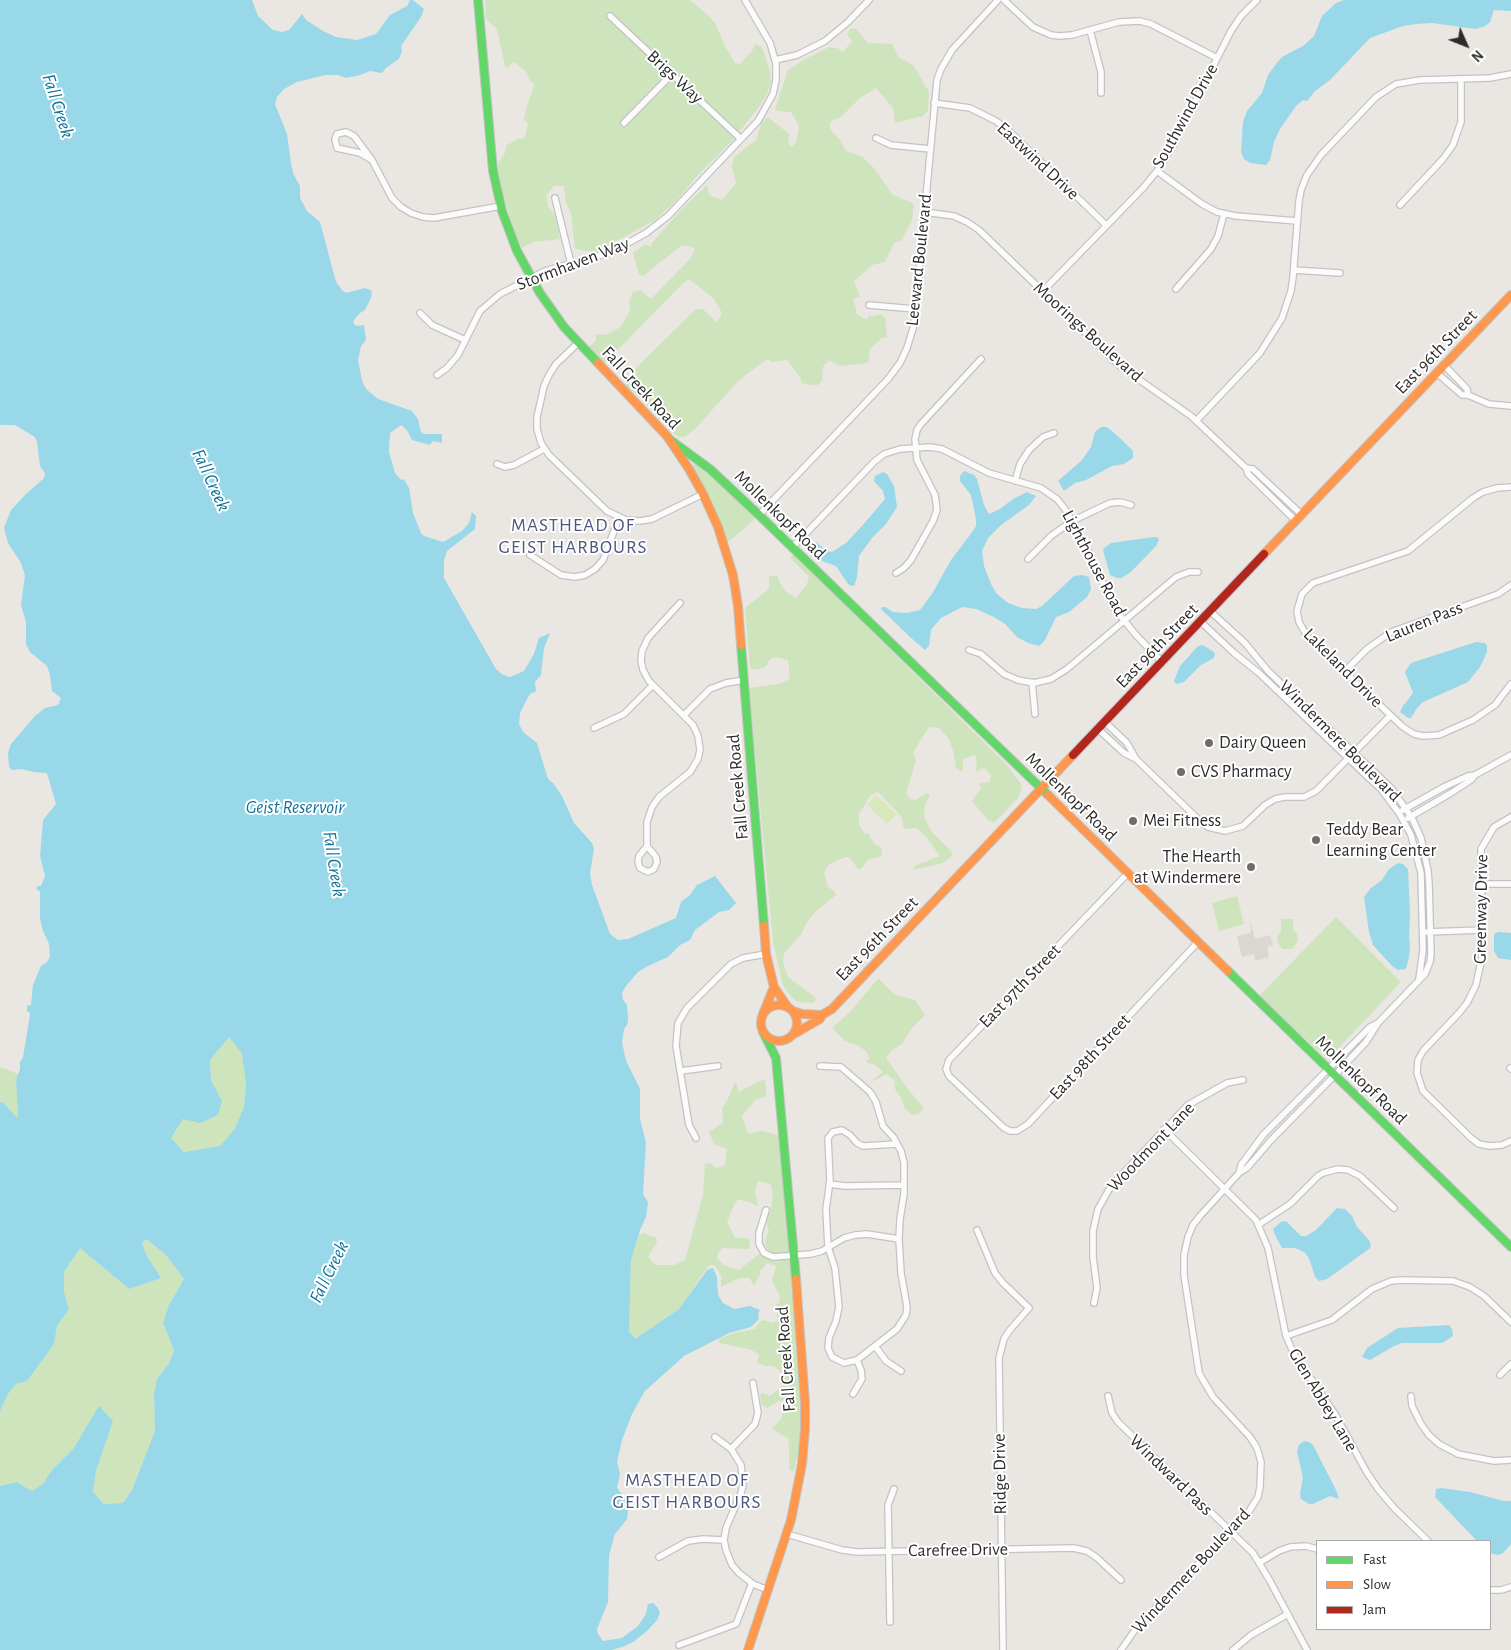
<!DOCTYPE html>
<style>
body{margin:0}
#map{position:relative;width:1511px;height:1650px;overflow:hidden;background:#eae6e2;font-family:"Alegreya Sans",sans-serif}
canvas{display:block}
.legend{position:absolute;left:1316px;top:1540px;width:175px;height:90px;box-sizing:border-box;background:#fff;border:1px solid #ababab;margin:0;padding:6px 9px;list-style:none;font-size:15px;color:#2c2c2c}
.legend li{display:flex;align-items:center;gap:10px;height:25px}
.legend b{width:25px;border:1px solid #ababab}
.north{position:absolute;left:1441px;top:20px;width:50px;height:50px;-webkit-text-stroke:4px #fff;paint-order:stroke;rotate:134deg;font-size:14px;font-weight:700;line-height:20px;text-align:center;color:#2c2c2c}
.north::after{content:'';display:block;margin:auto;width:18px;height:22px;background:#2c2c2c;clip-path:polygon(50% 0,100% 100%,50% 72%,0 100%)}
</style>
<div id="map">
<canvas width="1511" height="1650"></canvas>
<ul class="legend">
<li><b style="height:6px;background:#63d668"></b>Fast</li>
<li><b style="height:6px;background:#ff974d"></b>Slow</li>
<li><b style="height:6px;background:#b3261e"></b>Jam</li>
</ul>
<div class="north">N</div>
</div>
<script>
const g = document.querySelector('canvas').getContext('2d');
g.lineJoin = 'round';
function fillPath(path, color) { g.fillStyle = color; g.fill(path, 'evenodd'); }
const poly = rows => new Path2D(rows.map(r => 'M' + r).join(''));
function trace(path, color, width, dash) { g.strokeStyle = color; g.lineWidth = width; g.lineCap = dash ? 'butt' : 'round'; g.setLineDash(dash || []); g.stroke(path); }
function drawText(font, color, halo, rows, align = 'center') {
  g.font = font + ' "Alegreya Sans",sans-serif'; g.lineWidth = 4; g.setLineDash([]); g.textBaseline = 'middle'; g.strokeStyle = halo; g.fillStyle = color; for (const [text, x, y, turn = 0] of rows) {
    g.save(); g.translate(x, y); g.rotate((+turn || 0) * Math.PI / 180); g.textAlign = isNaN(turn) ? turn : align; if (halo) g.strokeText(text, 0, 0); g.fillText(text, 0, 0); g.restore();
  }
}
fillPath(poly([
 [485,0,690,0,707,14,715,23,726,48,735,63,740,64,752,51,755,44,762,47,769,68,771,82,767,94,759,107,731,142,696,177,677,200,655,220,597,252,575,249,571,212,566,203,564,186,554,186,546,196,548,206,555,216,560,239,534,242,522,248,516,235,501,188,497,165,505,153,506,146,517,139,525,138,528,123,524,119,527,105,535,85,530,81,526,72,514,62,507,68,505,66,497,29,486,19],
 [855,28,868,43,892,44,899,57,914,66,929,92,928,111,923,116,895,123,893,108,876,88,860,98,841,117,830,122,830,129,840,140,846,151,862,157,873,167,893,195,914,204,912,220,901,241,894,243,885,262,872,265,854,281,860,297,853,299,856,308,856,313,866,320,870,315,872,317,880,314,885,317,887,338,882,338,870,349,868,363,841,366,829,360,823,367,822,381,818,385,811,385,802,383,800,377,787,360,772,362,767,359,739,380,695,429,684,437,679,437,672,432,634,392,627,388,625,384,627,378,643,361,696,309,703,309,717,323,722,313,714,299,689,279,682,284,604,364,589,347,596,341,596,334,605,335,621,327,630,310,629,300,633,292,640,290,651,299,691,258,695,248,682,245,643,276,639,274,633,253,645,244,651,247,652,243,681,210,707,185,709,195,722,200,736,183,732,166,734,157,756,140,761,124,768,117,789,134,788,141,791,147,796,143,799,126,791,112,778,111,775,109,788,70,805,59,829,47,837,48,843,52,852,41,847,35,850,29],
 [696,462,701,464,757,517,727,543,709,496,693,467,693,464],
 [793,554,1006,764,1021,784,1022,788,1018,798,994,823,988,820,972,801,981,788,979,783,990,782,991,775,984,768,975,772,977,764,975,755,963,759,963,772,956,768,954,754,949,739,939,728,929,727,913,752,916,760,906,793,910,799,916,800,927,793,930,796,925,805,924,817,931,831,951,851,952,856,943,863,913,870,914,866,940,856,927,838,917,828,904,829,901,816,878,792,871,795,859,814,859,825,865,834,868,833,875,845,881,847,882,856,868,860,861,869,858,869,849,857,845,857,828,865,824,873,828,887,834,891,836,895,816,911,807,922,800,936,784,953,783,963,788,977,815,997,816,1000,812,1003,799,1002,791,997,783,985,773,942,749,688,779,684,790,679,788,660,775,657,769,660,768,664,765,667,754,670,750,667,745,608,769,589,769,577,777,575,779,581,786,592,796,598,807,584,809,577,790,558],
 [1237,896,1244,924,1219,931,1212,903],
 [1336,917,1401,982,1328,1059,1258,997],
 [1281,919,1293,919,1293,930,1297,934,1298,941,1292,949,1282,949,1278,943,1277,937,1281,931],
 [879,979,894,994,915,1000,925,1015,911,1029,902,1044,892,1050,886,1058,907,1088,924,1108,918,1114,912,1115,905,1109,902,1099,895,1089,894,1077,893,1080,887,1074,869,1083,883,1072,875,1065,866,1062,869,1059,868,1053,859,1046,845,1041,832,1028,851,1011,875,982],
 [229,1037,242,1053,246,1084,244,1107,234,1130,220,1146,184,1152,171,1138,183,1119,222,1101,211,1080,210,1060],
 [0,1067,18,1074,16,1080,18,1114,17,1118,4,1103,0,1102],
 [765,1079,766,1096,755,1100,742,1116,748,1134,762,1131,779,1135,793,1296,798,1330,798,1364,802,1437,794,1471,789,1470,789,1447,788,1438,772,1429,781,1419,786,1400,778,1401,767,1408,762,1405,760,1395,762,1393,769,1396,773,1394,783,1385,785,1377,779,1370,773,1366,766,1366,757,1363,759,1355,752,1350,720,1343,718,1339,731,1334,755,1329,760,1321,764,1320,772,1323,778,1321,776,1304,779,1303,780,1297,772,1280,776,1266,767,1263,760,1271,760,1275,754,1285,749,1278,742,1278,737,1279,721,1287,721,1275,714,1265,709,1265,679,1309,635,1339,629,1331,631,1260,638,1236,643,1233,656,1238,657,1242,648,1257,655,1265,674,1265,685,1260,703,1195,705,1164,710,1163,717,1168,725,1165,727,1149,714,1144,709,1132,723,1123,722,1108,727,1101,735,1082,737,1084,738,1092],
 [758,1181,770,1184,773,1192,771,1209,766,1221,769,1232,765,1240,766,1247,771,1253,779,1254,777,1261,766,1258,760,1253,739,1270,724,1265,717,1259,718,1253,722,1248,749,1249,750,1240,748,1238,735,1238,727,1222,735,1203,739,1199,754,1204,758,1207,755,1192],
 [146,1239,166,1255,184,1279,169,1305,170,1337,174,1350,169,1363,157,1379,154,1393,155,1431,132,1490,123,1503,104,1504,93,1492,96,1471,113,1421,84,1432,74,1448,51,1471,43,1484,32,1491,16,1482,0,1486,0,1411,8,1394,16,1384,27,1381,54,1344,57,1326,69,1309,64,1292,64,1272,80,1248,129,1289,160,1278,147,1256,142,1243]
]), '#cee4bc');
fillPath(poly([
 [876,795,897,814,887,824,867,805]
]), '#d9e8ba');
fillPath(poly([
 [1250,920,1255,939,1270,935,1273,945,1267,947,1269,957,1255,961,1254,954,1242,957,1237,936,1250,933,1251,930]
]), '#dad6d2');
fillPath(poly([
 [0,0,252,0,258,16,273,30,282,32,289,30,302,14,306,20,323,31,336,37,357,40,376,34,390,15,407,6,410,0,413,0,424,9,421,17,401,46,402,51,399,59,386,68,382,73,370,71,360,75,346,78,338,75,325,75,297,82,284,89,277,97,275,104,287,134,291,163,293,173,300,186,300,198,307,211,320,222,336,282,342,290,346,293,365,288,372,291,371,298,365,310,360,313,353,321,354,324,357,326,364,325,366,340,361,346,358,360,362,381,366,389,378,399,412,411,418,419,421,432,424,434,442,434,442,443,433,441,430,445,426,444,412,440,407,430,401,425,390,433,389,452,395,473,401,480,404,479,409,488,413,513,421,533,424,536,443,542,462,531,469,523,472,512,476,516,475,529,447,551,444,560,444,578,496,669,503,675,510,677,524,671,534,654,539,638,550,633,544,648,541,675,535,682,536,691,530,694,526,701,520,713,519,724,523,732,537,743,548,779,553,783,562,796,574,823,592,843,594,849,590,873,592,885,610,934,618,940,628,939,676,918,681,902,690,895,697,885,715,876,736,903,729,910,719,912,695,930,690,940,680,945,668,957,648,966,638,972,626,986,622,993,623,1000,627,1005,628,1020,627,1025,624,1029,622,1042,626,1061,640,1089,640,1119,646,1142,643,1194,648,1202,646,1217,640,1230,631,1260,629,1331,635,1339,679,1309,707,1270,713,1268,717,1277,718,1295,723,1303,734,1309,750,1306,760,1310,758,1314,759,1319,751,1327,729,1333,684,1356,645,1391,632,1414,622,1440,617,1462,620,1474,617,1488,629,1503,627,1519,615,1534,609,1555,608,1602,597,1629,598,1634,603,1641,622,1638,638,1626,646,1614,648,1604,653,1603,658,1608,660,1613,657,1620,647,1631,633,1642,625,1646,612,1650,0,1650,0,1486,16,1482,32,1491,43,1484,51,1471,74,1448,99,1406,113,1421,96,1471,93,1492,104,1504,123,1503,132,1490,155,1431,154,1393,157,1379,169,1363,174,1350,163,1323,169,1305,184,1279,166,1255,146,1239,142,1243,147,1256,161,1278,129,1289,80,1248,64,1272,64,1292,69,1309,57,1326,54,1344,27,1381,16,1384,8,1394,0,1411,0,1102,4,1103,17,1118,18,1114,16,1080,20,1069,20,1062,23,1057,29,1021,30,1013,27,1011,27,1006,31,1005,33,985,41,966,47,962,50,957,49,944,43,931,40,919,40,891,37,890,37,886,41,886,45,876,40,856,43,820,56,804,47,773,33,772,22,769,12,770,9,767,8,753,11,744,35,716,45,708,58,705,61,698,52,691,50,675,47,666,30,652,26,644,26,622,21,605,25,575,21,563,8,543,4,528,11,510,26,494,44,478,45,473,40,466,37,442,35,437,15,425,0,425],
 [229,1037,242,1054,246,1084,244,1107,234,1130,220,1146,184,1152,171,1138,183,1119,200,1123,218,1115,222,1101,211,1080,210,1060],
 [1344,0,1511,0,1511,11,1494,10,1490,22,1485,26,1476,29,1432,23,1416,24,1403,26,1370,38,1330,80,1315,91,1307,101,1303,100,1296,106,1280,129,1274,142,1270,160,1266,165,1250,163,1244,159,1241,152,1243,122,1247,111,1262,93,1268,75,1276,64,1282,57,1303,46,1314,36,1322,16,1336,3],
 [1101,427,1107,427,1121,439,1133,451,1133,458,1124,464,1112,466,1086,480,1075,483,1064,491,1058,481,1081,461,1091,447,1095,432],
 [964,471,974,475,977,479,984,505,989,514,1000,509,1013,499,1027,492,1036,496,1029,505,1001,525,988,538,982,551,984,566,991,584,996,593,1008,603,1022,608,1036,609,1042,606,1074,576,1082,575,1089,577,1091,589,1087,597,1069,612,1056,617,1045,640,1039,646,1028,643,1017,637,1005,624,994,617,976,609,962,607,941,618,935,625,931,630,929,646,925,650,910,637,881,609,882,607,885,607,893,612,907,613,920,610,932,594,951,560,973,531,976,526,976,519,971,495,960,481,960,476],
 [883,472,887,474,894,486,897,507,886,524,872,538,859,556,857,577,854,586,852,586,848,584,836,566,822,561,811,551,812,546,816,542,827,551,832,552,846,543,862,526,885,499,883,491,874,481,875,476],
 [1154,537,1157,537,1159,540,1156,546,1131,572,1121,578,1117,578,1110,575,1103,550,1104,548,1111,543],
 [1476,642,1485,643,1487,646,1487,652,1480,667,1468,682,1423,702,1417,708,1411,718,1408,718,1400,712,1403,706,1413,693,1405,672,1410,664,1414,662],
 [1203,645,1215,653,1214,658,1201,665,1184,682,1176,684,1174,681,1180,666,1198,646],
 [1398,863,1403,864,1408,869,1410,914,1409,936,1410,947,1409,957,1406,969,1398,970,1392,966,1373,945,1369,932,1364,897,1371,888,1382,880,1389,869],
 [1500,932,1511,933,1511,960,1498,958,1494,951,1494,937,1495,933],
 [1337,1208,1345,1209,1352,1216,1357,1227,1369,1240,1371,1246,1369,1249,1327,1279,1319,1281,1315,1277,1309,1258,1304,1252,1295,1248,1282,1248,1275,1235,1273,1229,1281,1222,1286,1221,1301,1236,1306,1236,1316,1230],
 [1449,1325,1452,1329,1453,1336,1442,1343,1402,1343,1394,1346,1370,1360,1362,1357,1367,1348,1398,1328],
 [1304,1441,1309,1442,1313,1445,1336,1490,1339,1499,1330,1496,1313,1504,1309,1504,1301,1499,1300,1493,1303,1478,1297,1451,1299,1445],
 [1441,1488,1470,1492,1504,1501,1511,1501,1511,1544,1503,1553,1498,1555,1490,1553,1490,1541,1477,1541,1435,1497,1436,1489]
]), '#98d8e9');
const street = poly([
 [1004,0,1033,27,1051,35,1060,36,1072,35,1119,22,1140,21,1151,24,1217,58],
 [610,16,741,139],
 [1090,30,1101,72,1101,93],
 [775,60,797,55,825,41,848,22,869,0],
 [934,103,970,108,996,121,1008,130,1106,225],
 [624,123,672,74],
 [876,138,891,145,930,149],
 [372,160,360,153,337,148,335,139,337,134,346,132,354,136,372,160,392,198,401,207,411,213,423,217,434,218,501,206],
 [1157,171,1202,204,1217,212,1236,216,1297,221],
 [555,198,571,264],
 [1400,205,1443,159,1453,145,1461,122,1461,79],
 [924,212,954,216,967,222,979,230,1121,367,1191,416,1246,468,1248,474,1296,521],
 [1294,270,1340,273],
 [1176,289,1211,249,1218,236,1224,214],
 [1043,291,1143,188,1157,171,1172,147,1231,31,1241,16,1257,0],
 [869,305,915,309],
 [420,313,432,325,465,340],
 [578,343,556,364,549,375,544,386,537,417,537,429,541,443,549,455,607,511,626,520,640,521,652,519,703,494],
 [1444,365,1467,389,1468,395],
 [1437,373,1462,395,1468,395,1489,404,1511,406],
 [437,375,447,368,458,355,480,311,500,294,545,271,612,252,646,233,668,216,758,121,773,94,776,80,776,63,770,43,745,0],
 [1196,421,1260,353,1282,318,1291,291,1293,277,1299,201,1301,190,1307,175,1321,155,1376,97,1396,84,1420,80,1490,78,1511,74],
 [497,464,505,467,514,465,544,449],
 [1246,468,1253,469,1302,515],
 [1015,481,1020,464,1029,450,1043,437,1054,433],
 [1511,487,1497,488,1483,492,1473,498,1408,551,1313,583,1302,594,1297,611,1299,622,1307,636,1403,727,1414,734,1423,736,1439,735,1473,720,1495,705,1511,684],
 [759,515,888,379,900,363,907,348,914,325,937,80,941,69,952,50,998,0],
 [792,548,874,462,884,454,900,449,930,447,942,449,989,473,1041,488,1057,499,1065,509,1090,554,1114,608,1136,635,1162,662],
 [530,555,561,575,575,577,585,575,595,569,603,560,619,518],
 [1028,559,1051,536,1072,521,1110,503,1120,502,1131,505],
 [896,573,904,568,911,560,933,521,937,510,935,495,917,460,915,439,917,430,921,424,981,359],
 [1210,611,1245,643,1268,671,1392,789,1412,818,1421,838,1428,871,1429,884,1431,954,1430,962,1425,974,1378,1023,1366,1042,1335,1075,1272,1139,1247,1168,1239,1173],
 [1200,621,1234,653,1259,673,1369,778,1381,789,1399,813,1411,835,1421,873,1423,950,1419,979],
 [969,650,981,654,1004,674,1018,680,1034,683,1051,679,1067,669,1176,577,1189,572,1198,572],
 [1344,672,1367,649,1391,632,1498,594,1511,585],
 [1032,682,1035,714],
 [684,715,710,689,726,683,744,680],
 [1105,722,1127,743,1136,759,1200,821,1208,827,1225,831,1243,826,1265,805,1275,799,1285,797,1304,797,1316,791,1390,716],
 [594,728,624,714,653,685],
 [1098,729,1124,753,1136,759],
 [1403,810,1444,787,1468,776,1475,775],
 [1511,817,1494,827,1481,849,1482,957,1476,985,1467,1003,1459,1013,1423,1051,1418,1060,1417,1073,1423,1091,1471,1138,1479,1144,1490,1146,1502,1145,1511,1141],
 [1408,818,1451,793,1471,780,1475,775,1511,755],
 [647,846,647,822,652,807,659,797,690,772,698,759,700,750,698,736,693,725,649,681,643,670,641,661,642,651,648,638,680,603],
 [647,846,656,857,657,862,654,869,648,872,640,868,638,862,639,856,647,846],
 [1128,873,949,1060,946,1069,949,1076,1004,1128,1010,1131,1017,1131,1028,1124,1198,942],
 [1481,884,1511,884],
 [1427,932,1482,930],
 [820,1066,841,1067,870,1092,876,1102,883,1126,894,1138,897,1144,901,1151,904,1163,904,1194,900,1219,899,1239,901,1273,907,1307,906,1315,897,1329,875,1346,857,1360,844,1363,832,1357,828,1348,829,1338,836,1321,839,1307,835,1268,828,1247,826,1209,830,1181,828,1138,833,1132,842,1130,850,1135,857,1143,863,1146,897,1144],
 [1510,1068,1511,1069],
 [681,1071,718,1066],
 [1164,1129,1256,1220,1268,1248,1286,1336,1294,1354,1335,1414,1366,1471,1378,1489,1395,1509,1428,1541],
 [696,1138,689,1125,676,1046,678,1023,687,1008,731,964,743,958,766,954],
 [829,1184,845,1186,904,1185],
 [766,1210,759,1233,759,1244,764,1253,773,1257,811,1254,822,1251,844,1238,855,1235,867,1234,899,1239],
 [1258,1225,1290,1204,1318,1176,1323,1173,1338,1169,1348,1170,1360,1176,1394,1208],
 [977,1230,995,1273,1003,1283,1029,1308,1009,1331,1004,1339,999,1358,1003,1650],
 [1094,1303,1097,1288,1093,1257,1093,1231,1098,1209,1111,1186,1188,1105,1227,1083,1243,1080],
 [1286,1336,1332,1320,1372,1289,1391,1281,1402,1280,1453,1281,1470,1287,1484,1296,1511,1322],
 [875,1346,886,1361,901,1371],
 [1500,1375,1511,1364],
 [853,1394,862,1379,861,1370,857,1360],
 [1108,1396,1112,1413,1118,1422,1253,1553,1270,1581,1307,1650],
 [1411,1396,1412,1406,1421,1424,1429,1435,1439,1444,1458,1454,1494,1461,1511,1460],
 [715,1437,731,1449,755,1424,758,1413,753,1383],
 [731,1449,741,1465,743,1485,741,1493,726,1528,724,1540,726,1550,732,1565,739,1573,753,1584,768,1590],
 [787,1534,842,1550,857,1552,1073,1548,1087,1551,1096,1557,1121,1580],
 [659,1557,688,1541,703,1539,724,1540],
 [1259,1563,1279,1551,1290,1547,1306,1546,1317,1549],
 [1490,1590,1501,1590,1511,1587],
 [890,1622,888,1505,894,1489],
 [679,1645,736,1624,752,1583],
 [1121,1650,1137,1627,1248,1513,1258,1497,1260,1487,1261,1462,1257,1448,1250,1437,1213,1397,1199,1373,1184,1275,1184,1255,1188,1237,1193,1225,1200,1216,1239,1173,1241,1165,1263,1135,1370,1027,1378,1023],
 [1233,1650,1251,1635,1288,1614]
]);
const fast = poly([
 [478,0,493,171,502,211,517,251,540,293,564,327,598,363],
 [669,439,710,469,759,515,1048,795],
 [741,645,764,926],
 [1228,971,1511,1247],
 [763,1032,776,1058,796,1279]
]);
const slow = poly([
 [598,363,667,436,689,469,703,494,718,527,733,575,738,606,741,645],
 [1264,554,1511,295],
 [1048,795,1228,971],
 [764,926,766,954,774,987,787,1006],
 '761 1023a18 18 0 1 1 36 0a18 18 0 1 1-36 0Z',
 [793,1011,802,1014,822,1015],
 [763,1014,774,987],
 [794,1034,820,1019,822,1015,832,1009,1073,755],
 [748,1650,791,1520,802,1464,805,1429,805,1403,796,1279]
]);
const jam = poly([
 [1073,755,1264,554]
]);
trace(street, '#c3c3c3', 8);
trace(fast, '#c3c3c3', 10);
trace(slow, '#c3c3c3', 10);
trace(jam, '#c3c3c3', 10);
trace(street, '#fcfbfb', 5.5);
trace(fast, '#63d668', 8);
trace(slow, '#ff974d', 8);
trace(jam, '#b3261e', 8);
for (const [x, y, r, color] of [
 [1209,743,5,"#6e6d6c"],
 [1181,772,5,"#6e6d6c"],
 [1133,821,5,"#6e6d6c"],
 [1316,840,5,"#6e6d6c"],
 [1251,867,5,"#6e6d6c"]
]) { const dot = new Path2D(); dot.arc(x, y, r, 0, 2 * Math.PI); g.fillStyle = color; g.fill(dot); trace(dot, '#fff', 2); }
drawText('18px', '#2c2c2c', '#fff', [
 ["Brigs Way",675,77,43],
 ["Southwind Drive",1185,116,-61],
 ["Eastwind Drive",1038,161,43],
 ["Leeward Boulevard",919,260,-84],
 ["Stormhaven Way",573,264,-21],
 ["Moorings Boulevard",1088,332,42],
 ["East 96th Street",1436,352,-46],
 ["Fall Creek Road",641,388,47],
 ["Mollenkopf Road",780,515,44],
 ["Lighthouse Road",1094,563,62],
 ["Lauren Pass",1424,622,-22],
 ["East 96th Street",1157,646,-46],
 ["Lakeland Drive",1343,668,45],
 ["Windermere Boulevard",1340,741,45],
 ["Fall Creek Road",738,787,-95],
 ["Mollenkopf Road",1071,797,44],
 ["Greenway Drive",1481,909,-89],
 ["East 96th Street",877,939,-46],
 ["East 97th Street",1020,986,-46],
 ["East 98th Street",1090,1057,-47],
 ["Mollenkopf Road",1361,1080,44],
 ["Woodmont Lane",1151,1147,-46],
 ["Fall Creek Road",786,1359,-94],
 ["Glen Abbey Lane",1323,1400,59],
 ["Ridge Drive",1000,1474,-91],
 ["Windward Pass",1171,1475,44],
 ["Carefree Drive",958,1550,-1],
 ["Windermere Boulevard",1191,1571,-47]
]);
drawText('18px', '#2c2c2c', '#fff', [
 ["Dairy Queen",1219,743],
 ["CVS Pharmacy",1191,772],
 ["Mei Fitness",1143,821],
 ["Teddy Bear",1326,830],
 ["Learning Center",1326,851],
 ["The Hearth",1241,857,"right"],
 ["at Windermere",1241,878,"right"]
], 'left');
drawText('italic 19px', '#11739b', '#fff', [
 ["Fall Creek",58,106,72],
 ["Fall Creek",211,480,65],
 ["Geist Reservoir",295,807],
 ["Fall Creek",334,864,81],
 ["Fall Creek",329,1272,-64]
]);
g.letterSpacing = '1px';
drawText('19px', '#4d587c', '#fff', [
 ["MASTHEAD OF",573,525],
 ["GEIST HARBOURS",573,547],
 ["MASTHEAD OF",687,1480],
 ["GEIST HARBOURS",687,1502]
]);
g.letterSpacing = '0px';
</script>
